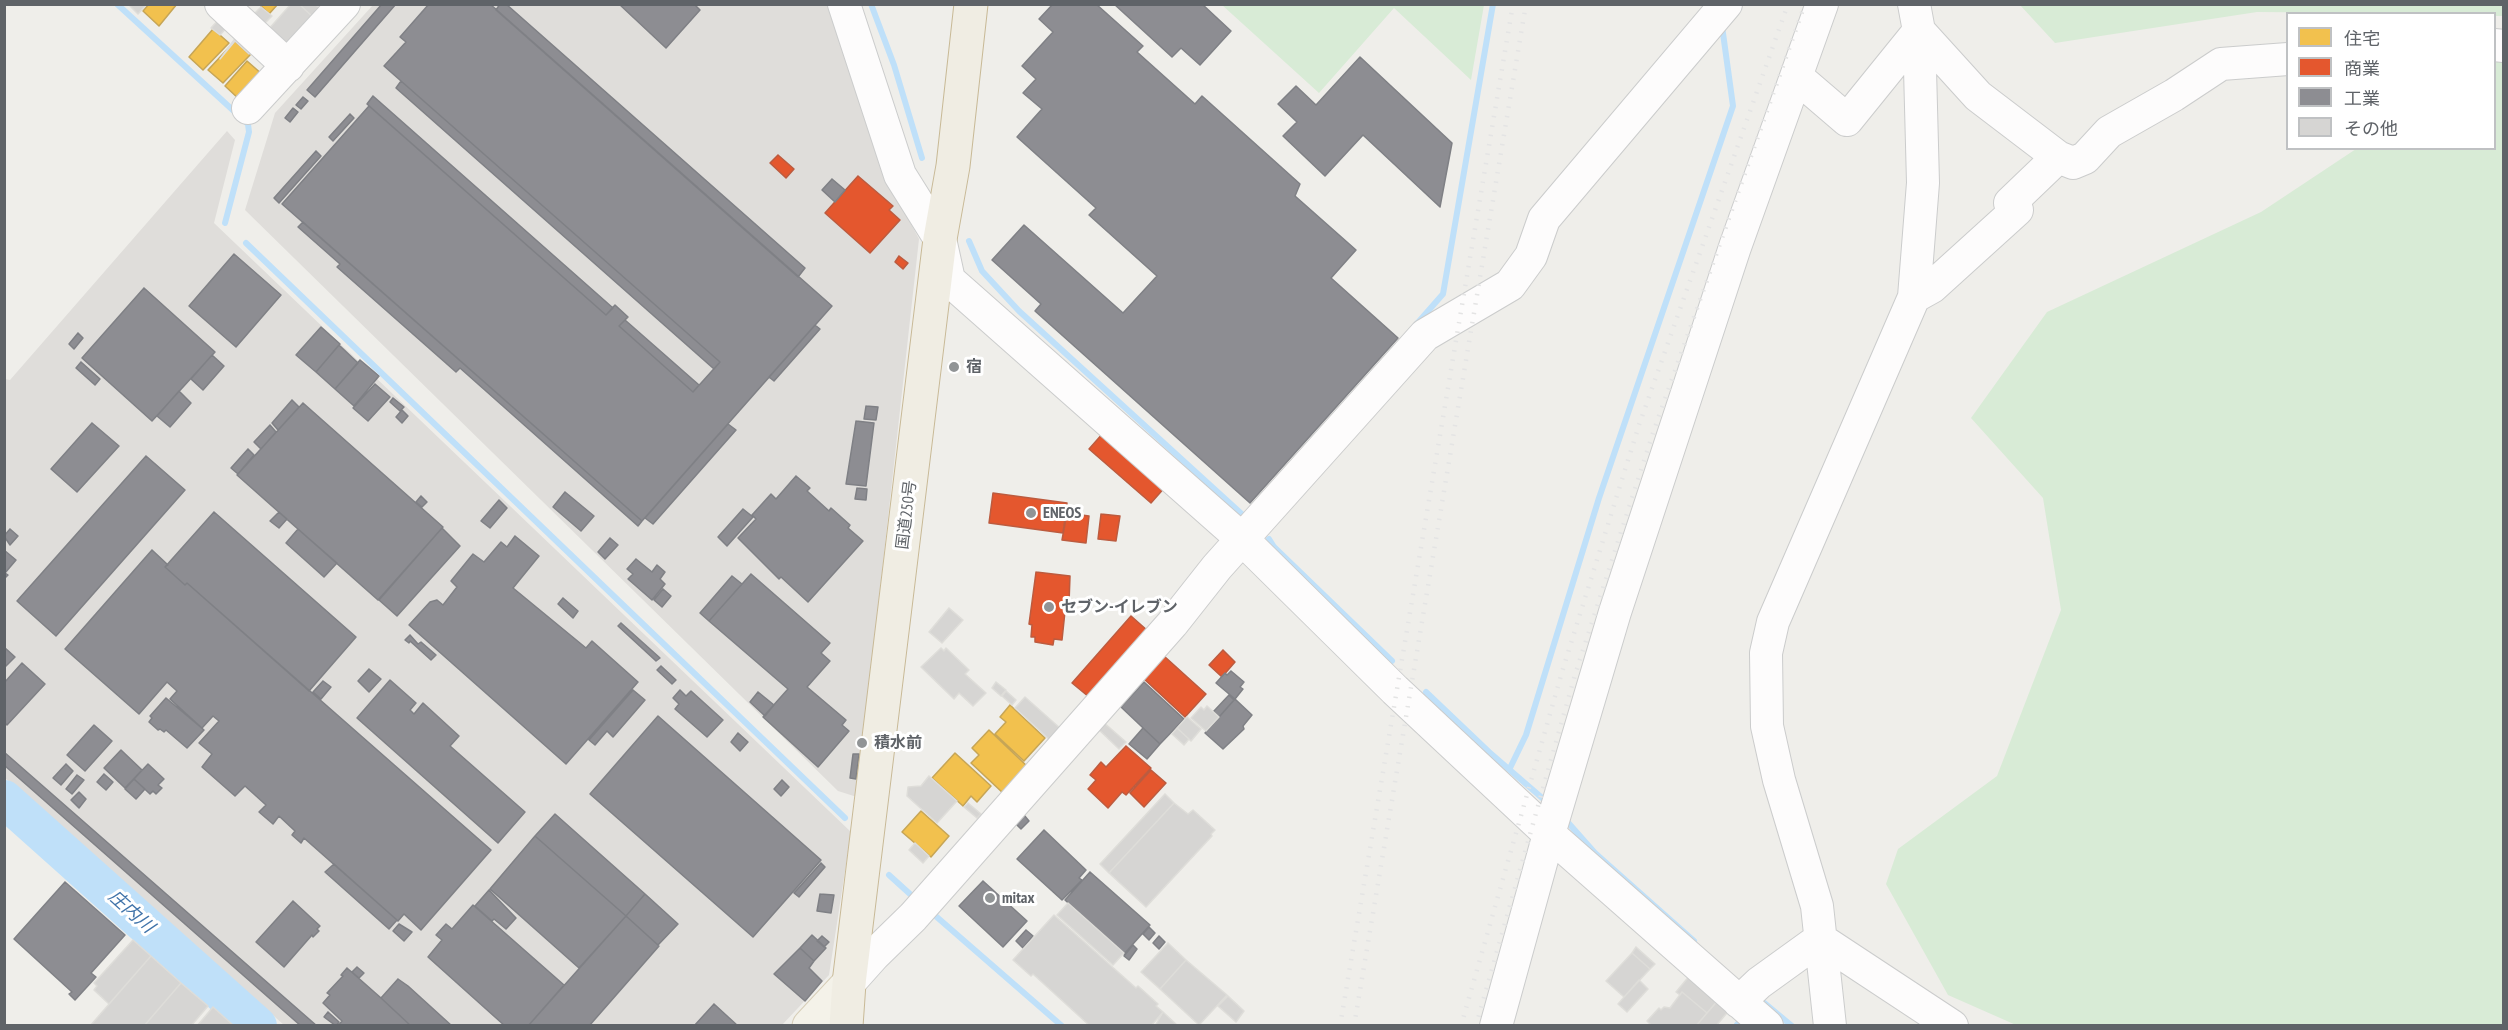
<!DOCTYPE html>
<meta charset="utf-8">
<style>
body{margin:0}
#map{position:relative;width:2508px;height:1030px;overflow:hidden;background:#efeeea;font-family:"PT Sans Narrow","Noto Sans JP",sans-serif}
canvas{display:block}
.frame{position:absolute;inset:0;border:6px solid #5f6368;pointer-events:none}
.legend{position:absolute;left:2286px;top:12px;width:210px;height:138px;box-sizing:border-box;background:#fff;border:2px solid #bfc1c3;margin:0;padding:8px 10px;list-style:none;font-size:18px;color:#5f6368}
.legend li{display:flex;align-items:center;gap:12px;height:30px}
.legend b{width:30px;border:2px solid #bfc1c3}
</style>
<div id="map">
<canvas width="2508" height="1030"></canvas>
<div class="frame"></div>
<ul class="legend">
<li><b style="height:16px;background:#f2c14e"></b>住宅</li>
<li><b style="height:16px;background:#e4572e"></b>商業</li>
<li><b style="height:16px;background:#8d8d92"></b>工業</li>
<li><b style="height:16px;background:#d6d5d3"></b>その他</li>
</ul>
</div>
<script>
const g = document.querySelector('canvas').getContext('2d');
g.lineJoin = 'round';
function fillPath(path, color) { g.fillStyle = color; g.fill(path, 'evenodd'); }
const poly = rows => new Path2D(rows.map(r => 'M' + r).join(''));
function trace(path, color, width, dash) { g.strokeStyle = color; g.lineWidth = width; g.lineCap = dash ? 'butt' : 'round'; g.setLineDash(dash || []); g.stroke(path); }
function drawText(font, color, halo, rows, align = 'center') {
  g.font = font + ' "PT Sans Narrow","Noto Sans JP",sans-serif'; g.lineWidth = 6; g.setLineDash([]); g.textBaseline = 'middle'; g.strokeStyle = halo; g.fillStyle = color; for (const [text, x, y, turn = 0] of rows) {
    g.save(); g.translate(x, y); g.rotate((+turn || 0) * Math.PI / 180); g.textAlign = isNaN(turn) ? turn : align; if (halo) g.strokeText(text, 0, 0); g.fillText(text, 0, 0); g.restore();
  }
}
fillPath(poly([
 [373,5,828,5,856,74,880,166,919,239,857,797,838,791,245,210,275,113],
 [227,131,235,140,214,223,851,832,829,975,782,1025,284,1025,5,778,5,379,10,380]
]), '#dfddda');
fillPath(poly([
 [2503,4,2503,16,2495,16,2494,14,2257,12,2055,43,2020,5],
 [1222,5,1484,5,1471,80,1394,8,1319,93],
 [2503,51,2503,1025,2016,1025,1948,995,1886,884,1898,849,1997,776,2061,610,2043,498,1971,418,2047,312,2261,212,2356,149,2494,148,2495,57]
]), '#d8ebd6');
const homes = poly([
 [149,4,177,4,159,26,143,11,149,4],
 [259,4,278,4,269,14,259,4],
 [213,29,229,43,203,70,189,57,213,29],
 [235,41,250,55,223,83,208,70,235,41],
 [247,61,263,75,240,100,225,86,247,61],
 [1010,705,1045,738,1024,761,995,734,1006,722,1000,717,1010,705],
 [989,730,1029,768,1004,794,971,763,979,755,972,748,989,730],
 [955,753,991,786,977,802,971,796,963,806,932,778,955,753],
 [921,811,949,836,931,857,902,832,921,811]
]);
fillPath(homes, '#f2c14e');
trace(homes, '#c6a556', 1.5);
const shops = poly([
 [778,155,794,169,786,178,770,163,778,155],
 [858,176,893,206,889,210,900,220,870,253,825,213,858,176],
 [899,256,908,263,903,269,895,262,899,256],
 [1104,432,1166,486,1151,503,1089,449,1104,432],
 [993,493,1067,503,1063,533,989,523,993,493],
 [1067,513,1089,516,1086,543,1062,540,1067,513],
 [1101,514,1120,516,1116,541,1098,539,1101,514],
 [1036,572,1070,576,1069,603,1066,602,1062,640,1054,639,1053,645,1035,642,1035,637,1031,637,1032,625,1029,624,1036,572],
 [1131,616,1148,631,1089,697,1072,683,1131,616],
 [1223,650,1235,662,1222,677,1209,665,1223,650],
 [1164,656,1206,694,1185,717,1143,678,1164,656],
 [1126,746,1151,768,1126,795,1122,792,1108,808,1088,789,1096,780,1090,775,1101,762,1106,767,1126,746],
 [1151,770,1166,783,1144,807,1130,793,1151,770]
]);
fillPath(shops, '#e4572e');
trace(shops, '#bc5b3f', 1.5);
const industry = poly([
 [382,4,396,4,315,97,307,90,382,4],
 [429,4,490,4,832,306,642,521,282,204,369,106,606,315,615,305,628,317,619,326,693,392,720,362,384,66,406,42,400,37,429,4],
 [500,4,506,4,805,268,798,277,496,10,500,4],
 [619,4,694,4,700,10,666,48,619,4],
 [1053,4,1096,4,1143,46,1137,52,1195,104,1202,96,1300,184,1295,196,1356,250,1331,278,1398,338,1250,503,1035,311,1041,304,992,260,1024,225,1123,313,1157,276,1089,215,1096,208,1017,137,1042,109,1023,93,1036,79,1022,66,1053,32,1039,19,1053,4],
 [1114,4,1202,4,1231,31,1200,65,1181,48,1172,57,1114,4],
 [1360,57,1452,143,1440,207,1363,135,1325,176,1283,136,1297,122,1278,104,1296,86,1316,105,1360,57],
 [401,81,720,362,714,369,396,88,401,81],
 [373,96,613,308,606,315,367,104,373,96],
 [303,97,308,101,301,109,296,105,303,97],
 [293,108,298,112,290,122,285,118,293,108],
 [350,114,354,118,333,141,329,137,350,114],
 [316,151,321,156,279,203,274,198,316,151],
 [832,179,845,190,835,202,822,190,832,179],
 [303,222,642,521,638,526,460,368,456,372,337,267,340,264,298,227,303,222],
 [234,254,281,295,236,347,189,306,234,254],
 [144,288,215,352,152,421,82,358,144,288],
 [625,320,699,385,693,392,619,326,625,320],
 [815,325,820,329,774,381,769,377,815,325],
 [321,327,340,344,316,372,296,355,321,327],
 [78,333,83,338,74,349,69,344,78,333],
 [339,345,358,363,335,389,316,372,339,345],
 [212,355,224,366,203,390,191,379,212,355],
 [360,360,379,376,354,406,335,389,360,360],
 [81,362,100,379,95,385,76,368,81,362],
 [375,384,390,397,368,421,353,408,375,384],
 [179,391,191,403,170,427,157,416,179,391],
 [393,398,404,407,400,411,390,402,393,398],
 [292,400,299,407,278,430,272,423,292,400],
 [303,403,443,527,378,600,237,475,303,403],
 [866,406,878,407,876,420,864,419,866,406],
 [402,410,408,416,402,423,396,417,402,410],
 [856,421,874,423,866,486,846,484,856,421],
 [92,423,119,446,77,492,51,469,92,423],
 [728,424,736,430,653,524,645,518,728,424],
 [270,425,276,432,261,449,254,442,270,425],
 [248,449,254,455,238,474,231,468,248,449],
 [146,456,185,490,56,636,17,601,146,456],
 [796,476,810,488,807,491,829,511,831,508,850,525,848,528,863,541,808,602,781,577,779,579,738,538,756,519,752,515,771,494,776,499,796,476],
 [857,488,867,489,866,500,855,499,857,488],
 [565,492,594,516,581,531,553,507,565,492],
 [421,496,427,502,422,507,416,502,421,496],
 [499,500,507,508,490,528,481,521,499,500],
 [743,509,753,517,727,546,718,537,743,509],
 [214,512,356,637,309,691,187,583,185,585,165,567,214,512],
 [279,512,287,519,279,528,270,521,279,512],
 [442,528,460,546,397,616,379,600,442,528],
 [10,529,18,536,10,545,4,536,10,529],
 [298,529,337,563,324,577,286,543,298,529],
 [515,536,539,556,513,588,586,648,592,641,638,682,566,764,409,625,430,602,437,600,443,605,457,587,451,581,473,554,484,562,501,542,507,547,515,536],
 [610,538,618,545,605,559,598,552,610,538],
 [4,550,16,560,5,573,8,575,4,579,4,550],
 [152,550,168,565,165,567,185,585,187,583,491,850,421,930,404,914,398,921,304,838,301,843,292,835,295,831,279,816,273,824,259,812,266,805,245,786,235,796,202,767,212,754,199,743,219,721,213,716,202,728,170,699,177,691,167,682,139,714,65,649,152,550],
 [636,559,652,572,657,565,665,572,660,579,665,584,652,600,628,579,633,574,627,569,636,559],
 [751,574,830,643,821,653,830,661,807,687,846,720,842,725,849,731,818,767,763,717,788,689,709,621,751,574],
 [732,576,742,584,709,621,700,613,732,576],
 [663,589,671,596,662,607,654,600,663,589],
 [563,598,578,611,573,618,558,604,563,598],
 [621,623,660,658,656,661,618,626,621,623],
 [410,635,418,644,421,642,436,655,431,660,410,641,409,643,405,640,410,635],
 [4,647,15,657,4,668,4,647],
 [22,663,45,684,7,725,4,722,4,683,22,663],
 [661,666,676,680,672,684,657,670,661,666],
 [369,669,381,679,369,692,358,681,369,669],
 [1231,671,1244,682,1240,687,1243,689,1235,699,1216,683,1225,673,1227,675,1231,671],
 [390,680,416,703,410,710,414,714,423,703,459,736,450,746,525,812,498,843,357,718,390,680],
 [323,681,331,687,321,699,313,692,323,681],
 [1144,682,1184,719,1160,744,1121,707,1144,682],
 [633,690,645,700,613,737,607,731,595,745,589,740,633,690],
 [680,690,686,696,691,691,723,720,707,737,675,709,679,704,673,698,680,690],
 [758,692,774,705,765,716,750,702,758,692],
 [1229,695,1234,700,1219,717,1213,712,1229,695],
 [166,698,204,730,187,748,166,730,164,732,160,729,158,730,149,722,152,718,150,716,166,698],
 [1235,699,1252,715,1243,726,1244,729,1223,749,1205,733,1235,699],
 [658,716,821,860,753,937,590,794,658,716],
 [94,725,112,741,85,771,67,755,94,725],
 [1143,728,1160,744,1147,759,1129,744,1143,728],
 [738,733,748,742,740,751,731,742,738,733],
 [121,750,142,770,125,788,104,768,121,750],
 [4,752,317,1026,301,1026,4,765,4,752],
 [853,754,859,754,856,779,850,778,853,754],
 [66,764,73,771,61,785,53,778,66,764],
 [148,764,164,779,158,785,162,788,156,794,153,791,150,794,134,779,148,764],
 [104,774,113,782,106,790,97,782,104,774],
 [77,775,84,780,72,794,66,789,77,775],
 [134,779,145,789,136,799,125,789,134,779],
 [782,780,789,787,781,796,774,789,782,780],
 [79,792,86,799,79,808,71,800,79,792],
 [555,814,645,894,626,916,535,836,555,814],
 [1024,815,1029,821,1021,829,1015,823,1024,815],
 [1044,830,1086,870,1079,878,1082,880,1062,900,1017,859,1044,830],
 [535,836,626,916,579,968,490,889,535,836],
 [821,863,825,867,799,897,794,893,821,863],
 [334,864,397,920,389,929,325,872,334,864],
 [1090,872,1150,925,1124,954,1065,900,1090,872],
 [983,881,1027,921,1003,947,959,906,983,881],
 [65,882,125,935,91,973,96,977,75,1000,69,994,72,992,14,939,65,882],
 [489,890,516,918,506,929,494,919,492,921,475,906,489,890],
 [645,894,678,924,658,945,626,916,645,894],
 [820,894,834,895,831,913,817,911,820,894],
 [293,901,320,926,317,929,319,931,313,937,312,935,284,967,256,942,293,901],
 [473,905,564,985,528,1026,505,1026,428,957,442,940,436,935,446,924,452,929,473,905],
 [626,916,659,946,589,1026,528,1026,626,916],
 [399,924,412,932,404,941,393,931,399,924],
 [1149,927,1155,933,1149,940,1143,934,1149,927],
 [1026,930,1033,936,1023,948,1016,941,1026,930],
 [812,935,826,948,814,961,800,948,812,935],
 [822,936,829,942,824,947,817,941,822,936],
 [1159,936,1165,942,1159,949,1153,943,1159,936],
 [1133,945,1137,949,1129,960,1124,956,1133,945],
 [800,948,814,961,809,968,822,981,805,1001,774,974,800,948],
 [357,967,364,973,359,978,352,972,357,967],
 [347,968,381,998,411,1026,338,1026,342,1021,323,1003,330,995,327,993,343,976,341,975,347,968],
 [398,979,408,986,452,1026,411,1026,381,998,398,979],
 [714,1004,738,1026,694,1026,714,1004],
 [328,1012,339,1022,336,1026,324,1017,328,1012]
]);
fillPath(industry, '#8d8d92');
trace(industry, '#7f8085', 1.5);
trace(poly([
 [117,4,248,124,249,132,225,223],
 [871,4,894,65,922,158],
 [969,241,982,271,1019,311,1245,517],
 [246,243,845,818],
 [1414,327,1443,294,1493,4],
 [1269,539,1274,547,1392,661],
 [1426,692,1489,752,1548,803],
 [1510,768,1526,735,1599,498,1733,106,1722,26],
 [1564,818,1595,853,1694,941],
 [889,875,910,894],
 [931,912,1062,1026],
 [1762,1001,1792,1026],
 [1736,1026,1742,1018]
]), '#bfe0f9', 6);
trace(poly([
 [4,799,258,1026]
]), '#bfe0f9', 38);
const building = poly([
 [132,4,147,4,138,14,130,6,132,4],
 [291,4,299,4,315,19,287,48,267,31,291,4],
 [299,4,315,4,322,11,315,19,299,4],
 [261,7,272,16,259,29,249,19,261,7],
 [222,16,229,25,220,35,211,28,222,16],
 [240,32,254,48,249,54,235,41,220,59,240,32],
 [949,608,963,620,942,643,929,632,949,608],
 [941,648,944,651,946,648,969,670,965,674,986,693,973,706,959,693,954,699,921,667,941,648],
 [996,682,1006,690,1001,696,992,688,996,682],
 [1006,691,1016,700,1012,705,1002,696,1006,691],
 [1025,697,1061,729,1051,741,1015,708,1025,697],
 [1207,706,1219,717,1206,731,1191,718,1201,707,1204,710,1207,706],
 [1187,717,1201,729,1191,741,1177,728,1187,717],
 [1102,721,1126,742,1119,749,1096,727,1102,721],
 [1177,728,1189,739,1184,745,1172,734,1177,728],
 [929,776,957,801,937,823,907,796,908,787,921,786,929,776],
 [1165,794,1174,803,1109,873,1100,864,1165,794],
 [968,803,981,814,977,818,964,807,968,803],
 [1174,803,1188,814,1193,810,1215,830,1211,834,1212,836,1146,907,1109,873,1174,803],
 [915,843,929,856,923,863,909,850,915,843],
 [1068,903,1124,953,1113,965,1057,915,1068,903],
 [1054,915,1136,988,1138,986,1158,1004,1156,1006,1163,1012,1151,1026,1090,1026,1033,974,1031,976,1013,960,1054,915],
 [133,940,151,956,109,1004,94,990,97,986,94,983,133,940],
 [1168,943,1186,960,1160,989,1141,972,1168,943],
 [1636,947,1655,964,1650,969,1632,953,1636,947],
 [1632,953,1650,969,1624,997,1606,981,1632,953],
 [151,956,181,983,144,1026,90,1026,151,956],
 [1186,960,1227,995,1199,1025,1160,989,1186,960],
 [1691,974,1719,999,1707,1013,1682,992,1680,995,1676,992,1691,974],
 [1639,980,1648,989,1627,1012,1618,1004,1639,980],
 [181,983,208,1006,191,1026,144,1026,181,983],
 [1682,992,1707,1013,1696,1026,1652,1026,1647,1021,1659,1008,1661,1010,1664,1007,1670,1008,1682,992],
 [1228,996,1244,1011,1236,1022,1218,1006,1228,996],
 [1719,999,1731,1008,1716,1026,1696,1026,1719,999],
 [213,1007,234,1026,197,1026,213,1007],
 [1163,1012,1178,1026,1155,1026,1163,1012]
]);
fillPath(building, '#d6d5d3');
trace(building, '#deddd9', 1.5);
const minor = poly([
 [221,4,288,66],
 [844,4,900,175,940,239,949,280,1242,539,1395,690,1549,834,1767,1026],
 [2494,45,2504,46],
 [1798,78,1847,120,1919,31,1978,96,2058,157,2073,163,2085,158,2109,132,2174,95,2221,64,2288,59],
 [248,108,344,4],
 [1914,297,1932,287,2017,210,2010,203,2058,157],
 [849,983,874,955,913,917,1172,624,1217,567,1425,335,1510,285,1531,256,1544,219,1726,4],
 [1739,1002,1759,983,1820,939,1952,1026],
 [1496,1026,1549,834,1615,612,1735,247,1822,4],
 [1830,1026,1817,906,1779,780,1767,726,1766,653,1773,622,1914,297,1923,183,1919,31,1914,4]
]);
const major = poly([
 [809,1026,849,983]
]);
const highway = poly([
 [846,1026,849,983,940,239,953,166,971,4]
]);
trace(minor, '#cbcccc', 34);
trace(major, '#d7ceb8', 35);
trace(highway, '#c8b996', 35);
trace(minor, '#fdfcfc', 32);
trace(major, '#f4f2e9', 33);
trace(highway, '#f0ede3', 33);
trace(poly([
 [1340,1026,1513,4],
 [1354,1026,1526,4],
 [1461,1026,1562,672,1639,425,1788,4],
 [1476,1026,1575,675,1654,430,1805,4]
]), '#e4e4e4', 4.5, [1.5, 8]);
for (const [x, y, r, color] of [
 [954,367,6,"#919496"],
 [1031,513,6,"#919496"],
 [1049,607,6,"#919496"],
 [862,743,6,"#919496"],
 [990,898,6,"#919496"]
]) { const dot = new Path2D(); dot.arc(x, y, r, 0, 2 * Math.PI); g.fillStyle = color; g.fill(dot); trace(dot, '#fff', 2); }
drawText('bold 16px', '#5f6368', '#fff', [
 ["宿",966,367],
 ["ENEOS",1043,513],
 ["セブン-イレブン",1061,607],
 ["積水前",874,743],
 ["mitax",1002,898]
], 'left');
drawText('16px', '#5f6368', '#fff', [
 ["国道250号",907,515,-83]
]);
drawText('italic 18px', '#4174aa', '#fff', [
 ["庄内川",131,912,42]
]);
</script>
